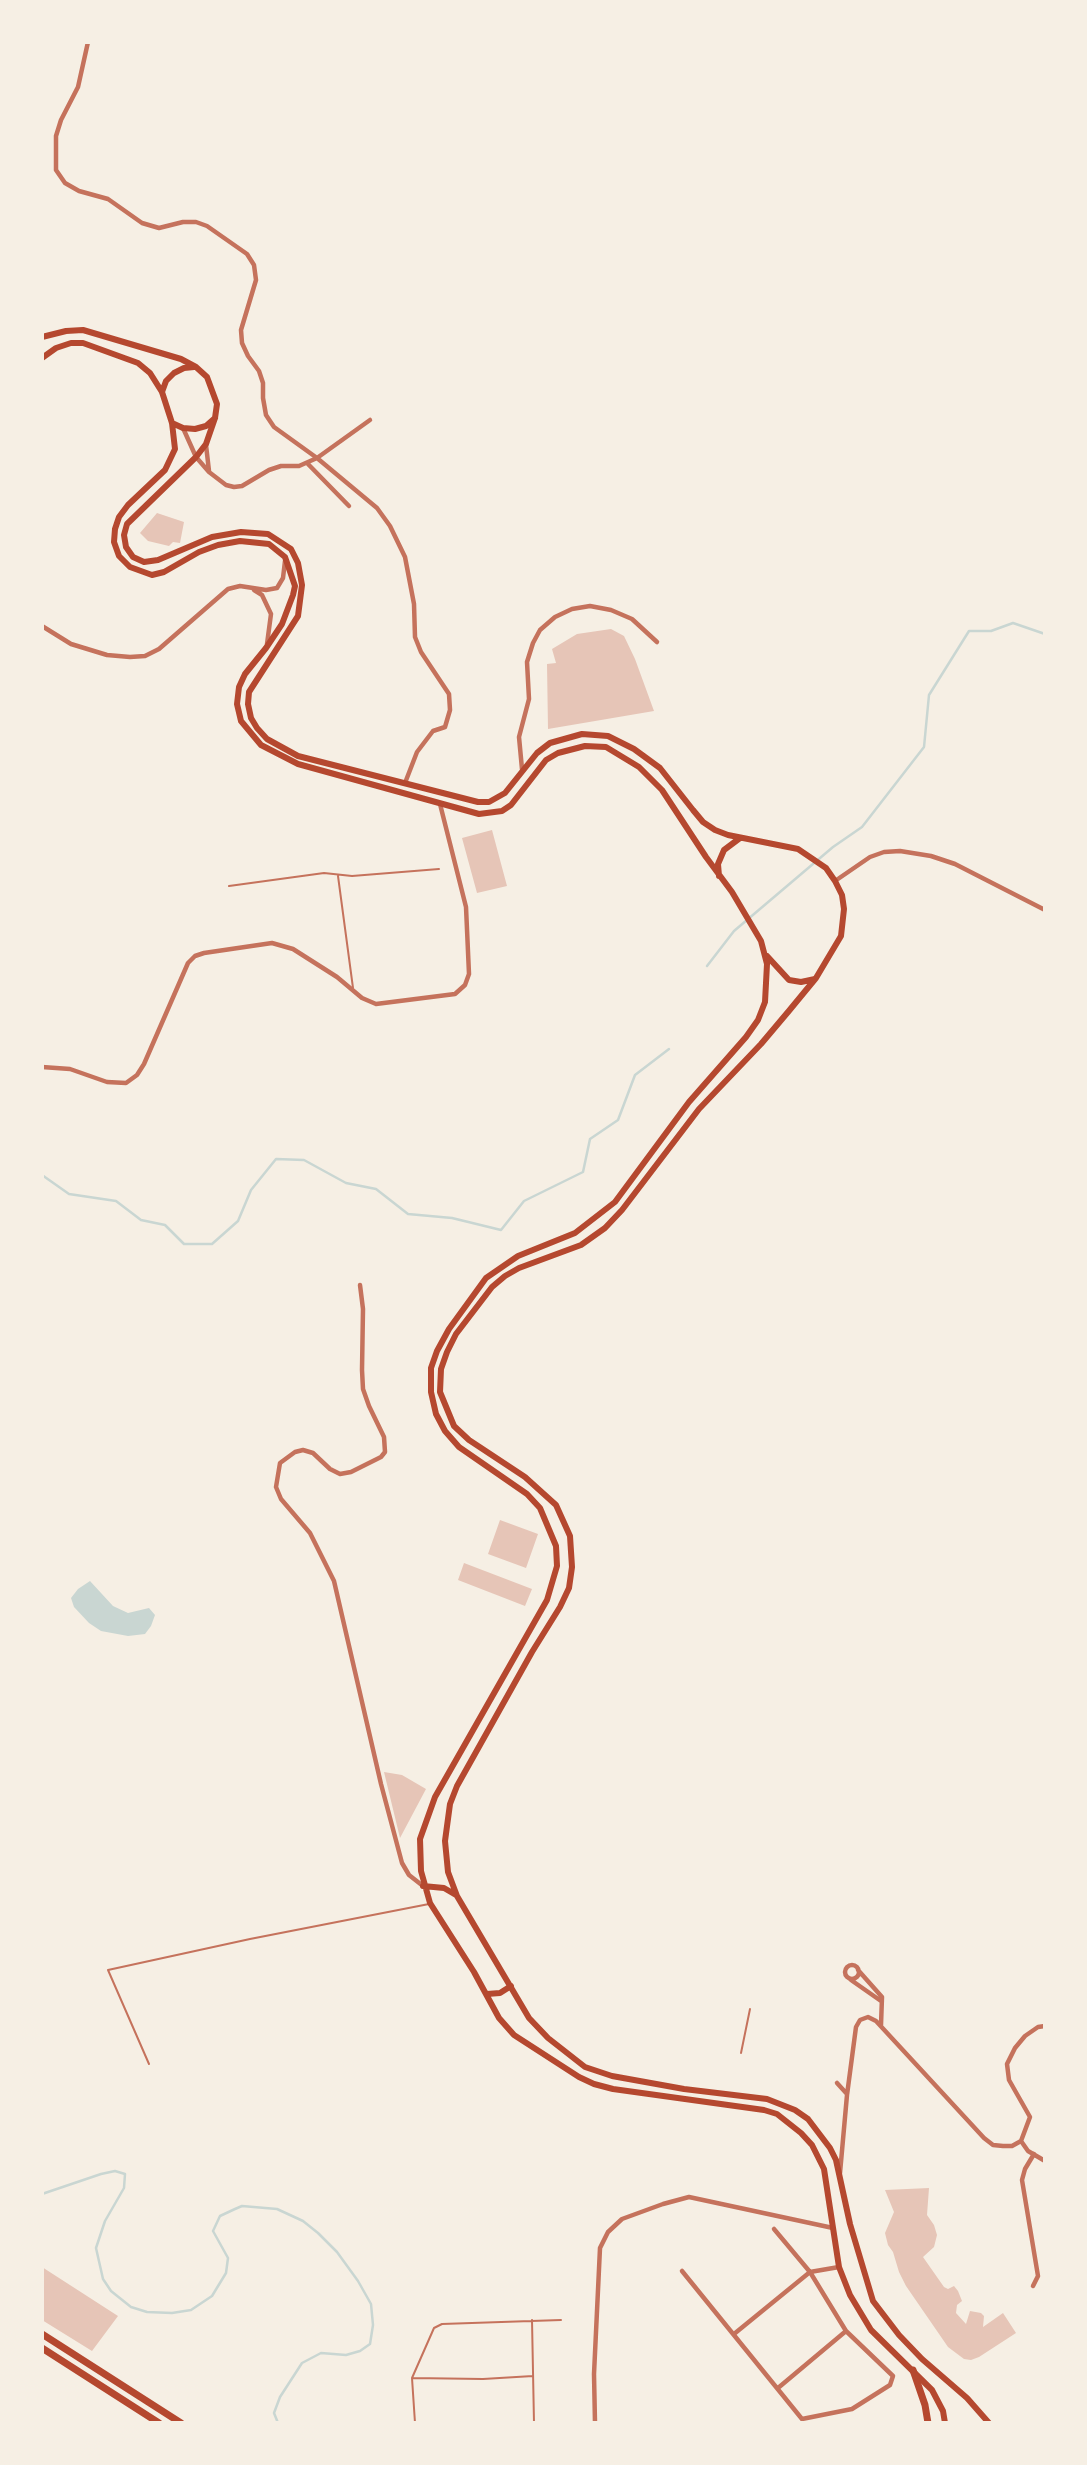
<!DOCTYPE html>
<style>
body{margin:0}
#map{position:relative;width:1087px;height:2465px;overflow:hidden;background:#f6efe4;font-family:"PT Serif",serif}
canvas{display:block}
.frame{position:absolute;inset:0;border:44px solid #f6efe4;pointer-events:none}
</style>
<div id="map">
<canvas width="1087" height="2465"></canvas>
<div class="frame"></div>
</div>
<script>
const g = document.querySelector('canvas').getContext('2d');
g.lineJoin = 'round';
function fillPath(path, color) { g.fillStyle = color; g.fill(path, 'evenodd'); }
const poly = rows => new Path2D(rows.map(r => 'M' + r).join(''));
function trace(path, color, width, dash) { g.strokeStyle = color; g.lineWidth = width; g.lineCap = dash ? 'butt' : 'round'; g.setLineDash(dash || []); g.stroke(path); }
fillPath(poly([
 [90,1581,113,1606,128,1613,149,1608,155,1615,151,1626,145,1634,128,1636,101,1631,89,1623,74,1607,71,1598,78,1589]
]), '#c9d6d2');
trace(poly([
 [707,966,734,931,833,847,862,827,924,747,929,695,969,631,991,631,1013,623,1045,634],
 [42,1175,69,1194,116,1201,141,1220,165,1225,184,1244,212,1244,238,1221,251,1190,276,1159,304,1160,346,1183,376,1189,408,1214,452,1218,501,1230,524,1201,583,1172,590,1139,618,1120,635,1075,669,1049],
 [42,2194,101,2174,115,2171,125,2174,124,2188,105,2221,96,2248,103,2279,111,2291,131,2307,147,2312,172,2313,191,2310,212,2296,226,2273,228,2258,213,2231,220,2216,235,2209,242,2206,277,2209,303,2221,318,2233,337,2252,358,2281,371,2304,373,2325,370,2344,360,2351,346,2355,321,2353,302,2363,280,2397,274,2413,278,2423]
]), '#c9d6d2', 2.5);
fillPath(poly([
 [157,513,184,522,180,543,173,542,169,546,148,541,140,533],
 [611,629,624,636,635,659,654,711,548,729,547,664,556,663,552,649,577,634],
 [492,830,507,886,477,893,462,838],
 [500,1520,538,1534,526,1568,488,1554],
 [464,1563,532,1589,525,1606,458,1580],
 [384,1772,402,1775,426,1789,400,1838],
 [929,2188,927,2215,934,2225,937,2235,934,2247,923,2257,944,2287,948,2289,954,2286,958,2291,962,2301,957,2305,956,2313,966,2324,970,2311,981,2313,984,2316,983,2327,1003,2313,1016,2333,979,2357,971,2360,964,2359,948,2347,906,2286,899,2272,893,2252,888,2245,885,2233,894,2212,885,2190],
 [42,2267,118,2316,92,2351,42,2320]
]), '#e6c5b7');
trace(poly([
 [338,876,353,988],
 [229,886,324,873,352,876,439,869],
 [741,2053,750,2009],
 [149,2064,108,1970,250,1939,429,1904],
 [532,2320,534,2423],
 [412,2378,483,2379,533,2376],
 [415,2423,412,2378,434,2328,442,2324,561,2320]
]), '#c5725c', 2);
trace(poly([
 [88,42,78,87,61,120,56,136,56,170,65,183,79,191,108,199,142,223,159,228,183,222,196,222,207,226,247,254,254,265,256,280,241,330,242,343,248,356,259,371,263,383,263,398,266,415,274,427,317,458,377,508,390,526,405,557,414,604,415,637,421,652,449,694,450,710,445,727,433,731,417,752,405,783],
 [183,428,196,457,209,472,226,485,234,487,242,486,269,470,281,466,299,466,317,458,370,420],
 [206,445,209,471],
 [307,463,349,506],
 [254,590,262,595,271,614,267,644],
 [42,626,71,644,107,655,130,657,145,656,159,649,228,589,240,586,266,590,277,588,283,578,285,561],
 [522,769,519,737,529,699,527,662,533,643,540,630,555,617,572,609,590,606,611,610,632,619,657,642],
 [835,881,870,857,884,852,900,851,931,856,955,864,1045,910],
 [42,1067,70,1069,107,1082,126,1083,137,1075,144,1064,188,963,195,956,204,953,272,943,293,949,337,977,362,998,376,1004,455,994,465,985,469,974,466,907,440,804],
 [360,1285,363,1309,362,1370,363,1389,369,1406,384,1437,385,1452,381,1457,351,1472,340,1474,330,1469,313,1453,303,1450,295,1452,280,1463,276,1487,281,1499,310,1533,334,1581,381,1784,402,1863,409,1875,423,1886],
 '845 1972a7 7 0 1 1 14 0a7 7 0 1 1-14 0Z',
 [858,1970,882,1997,881,2025],
 [851,1980,881,2001],
 [837,2083,847,2094],
 [1021,2141,1028,2151,1045,2161],
 [840,2173,847,2095,856,2027,860,2020,868,2017,876,2021,984,2138,993,2145,1003,2146,1012,2146,1021,2141,1030,2117,1009,2080,1007,2064,1015,2048,1025,2036,1038,2027,1045,2026],
 [682,2271,802,2419,852,2409,890,2385,893,2376,846,2331,810,2272,774,2229],
 [1033,2286,1038,2276,1022,2180,1025,2169,1034,2154],
 [734,2334,810,2272,839,2267],
 [778,2388,846,2331],
 [595,2423,594,2374,600,2248,608,2232,622,2219,663,2204,689,2197,833,2228]
]), '#c5725c', 4.5);
trace(poly([
 [42,337,66,331,83,330,181,359,196,367,207,377,217,404,215,418,206,444,196,457,127,524,124,535,126,547,133,557,144,562,158,560,212,537,241,532,268,534,291,549,298,563,302,585,298,616,249,692,248,704,251,718,257,728,267,739,298,756,478,802,489,802,505,793,537,753,550,743,582,734,608,736,634,749,660,768,693,810,703,822,715,830,728,835,798,849,826,868,835,881,842,895,844,909,841,936,816,978,788,1012,761,1044,699,1109,622,1210,605,1228,581,1245,519,1268,505,1276,492,1287,456,1334,447,1352,441,1369,440,1392,454,1426,469,1440,525,1477,556,1505,570,1536,572,1567,569,1588,560,1607,532,1652,457,1786,450,1804,445,1841,448,1872,457,1896,529,2018,548,2038,585,2067,612,2076,684,2089,767,2099,795,2110,808,2119,830,2148,836,2160,850,2224,873,2301,899,2335,922,2359,967,2398,989,2423],
 [42,358,56,348,71,343,83,343,138,363,150,373,162,392,172,423,175,449,165,470,128,505,119,517,115,529,114,542,119,556,130,567,152,575,164,572,199,552,218,545,240,541,269,544,285,557,295,586,293,595,282,624,266,648,245,674,239,687,237,704,241,721,261,745,298,764,479,814,502,811,511,805,546,760,558,753,585,746,606,747,639,767,662,790,706,857,732,892,761,941,767,964,765,1002,758,1020,746,1037,689,1102,615,1202,575,1233,518,1256,486,1278,449,1329,437,1351,431,1368,431,1392,436,1414,445,1431,459,1447,527,1494,540,1508,556,1546,557,1566,547,1600,435,1797,420,1839,421,1871,430,1903,474,1972,499,2018,514,2035,579,2077,594,2084,613,2089,764,2110,777,2114,801,2133,812,2145,824,2169,839,2267,850,2295,871,2330,932,2390,943,2411,945,2423],
 [162,392,166,381,174,373,184,368,194,367],
 [172,423,183,428,195,429,206,426,215,418],
 [719,876,718,864,724,850,740,838],
 [767,956,789,980,801,982,815,979],
 [423,1886,444,1888,456,1895],
 [487,1994,500,1993,511,1986]
]), '#b5482f', 6);
trace(poly([
 [42,2334,181,2423],
 [42,2348,159,2423],
 [913,2370,925,2405,928,2423]
]), '#b5482f', 7);
</script>
